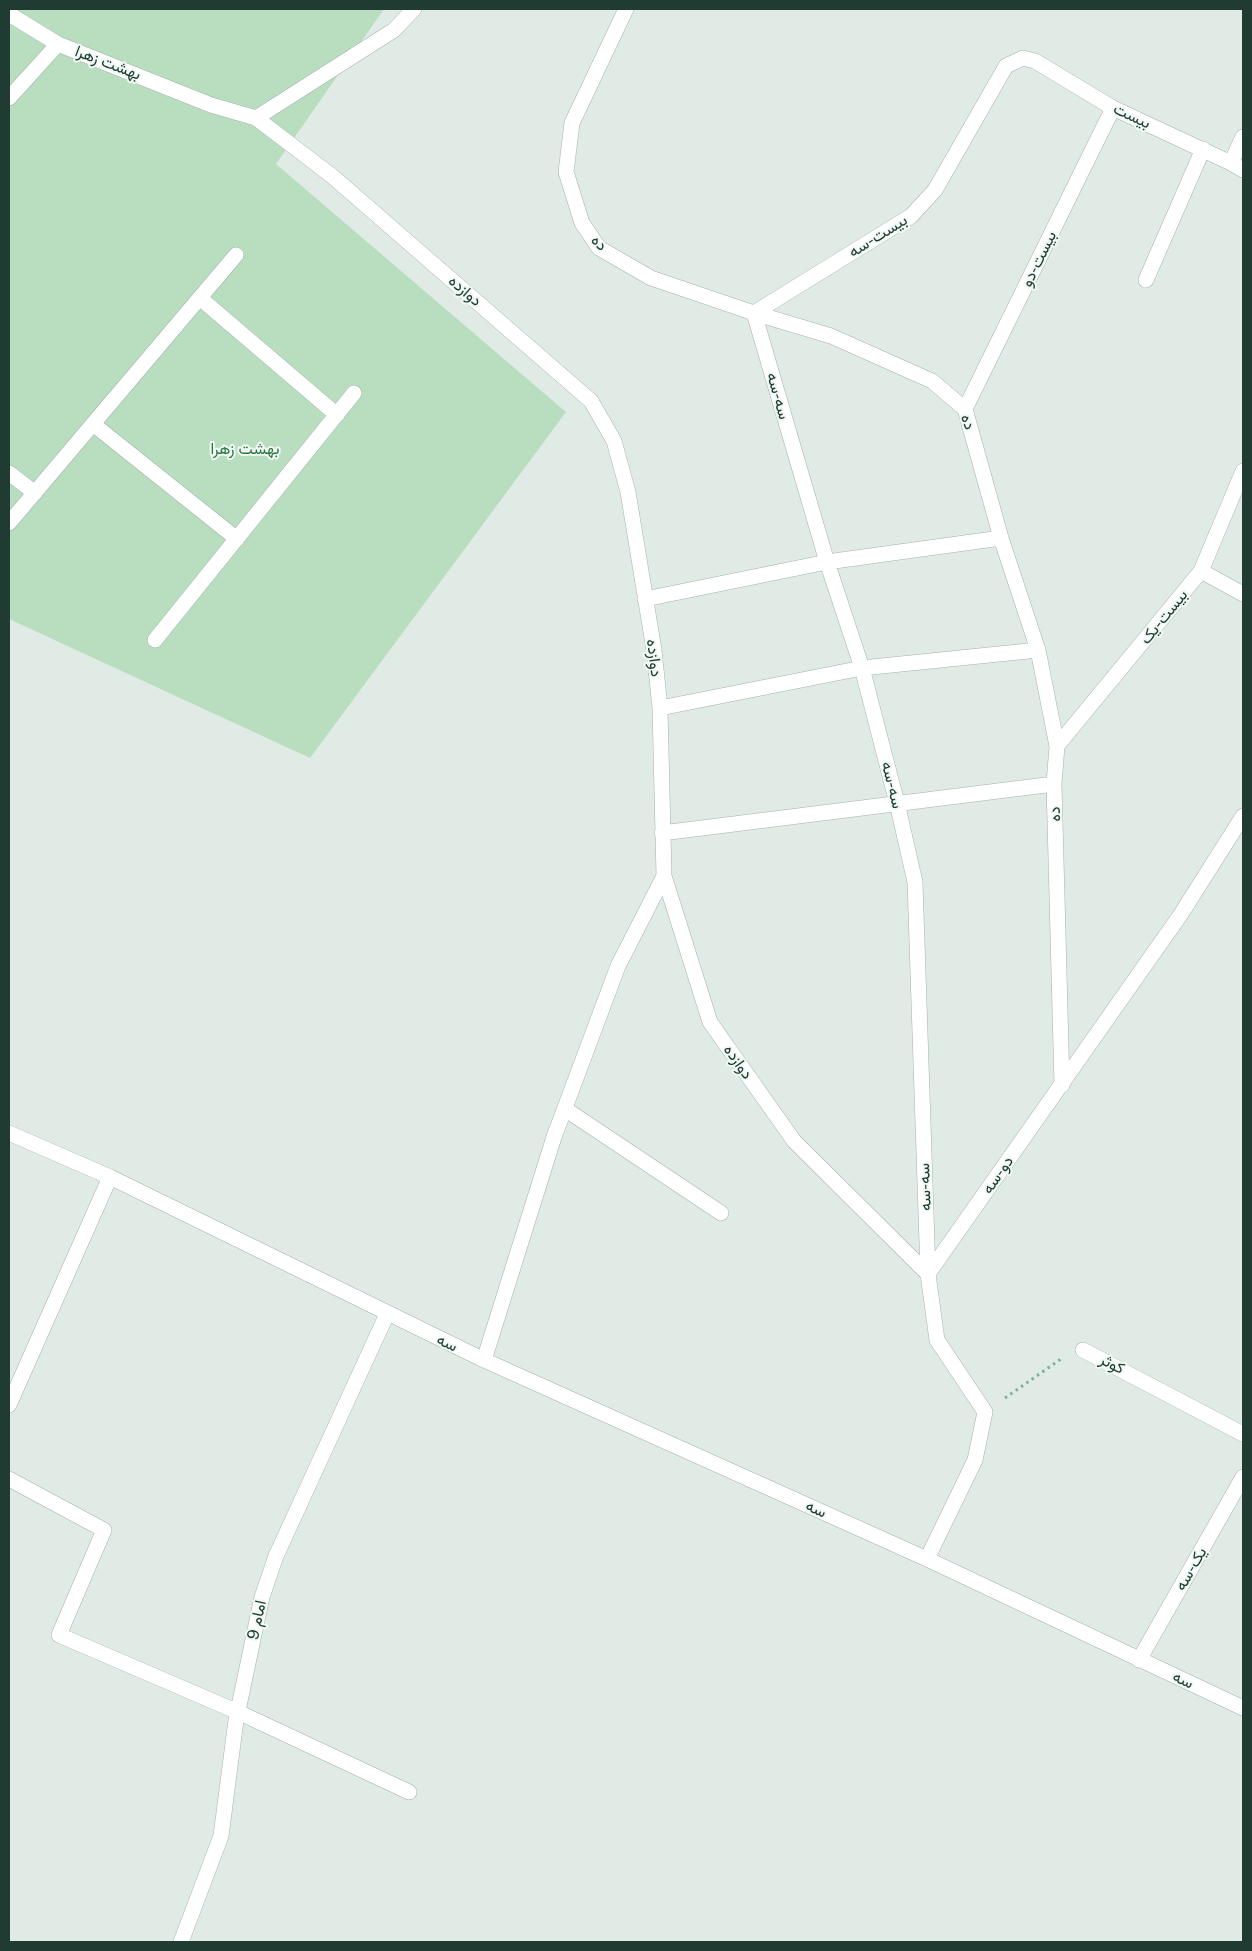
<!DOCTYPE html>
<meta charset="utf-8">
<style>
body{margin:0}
#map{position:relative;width:1252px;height:1951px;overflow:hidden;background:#e0ebe5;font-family:"Public Sans",sans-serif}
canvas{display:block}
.frame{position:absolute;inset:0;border:10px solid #203c32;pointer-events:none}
</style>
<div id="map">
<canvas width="1252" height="1951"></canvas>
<div class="frame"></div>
</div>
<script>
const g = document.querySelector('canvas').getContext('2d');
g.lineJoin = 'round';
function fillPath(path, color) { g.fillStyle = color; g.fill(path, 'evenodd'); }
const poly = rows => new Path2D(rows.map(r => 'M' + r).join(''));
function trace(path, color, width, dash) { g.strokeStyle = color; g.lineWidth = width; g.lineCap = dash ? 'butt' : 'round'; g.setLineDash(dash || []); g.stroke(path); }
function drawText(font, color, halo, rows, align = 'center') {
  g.font = font + ' "Public Sans",Vazirmatn,sans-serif'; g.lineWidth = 4; g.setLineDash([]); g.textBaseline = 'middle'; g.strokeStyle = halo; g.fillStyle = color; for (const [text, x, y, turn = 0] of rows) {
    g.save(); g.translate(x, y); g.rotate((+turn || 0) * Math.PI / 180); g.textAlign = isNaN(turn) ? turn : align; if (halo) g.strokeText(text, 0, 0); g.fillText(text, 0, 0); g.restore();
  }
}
fillPath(poly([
 [9,9,384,9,276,164,566,412,310,758,9,619]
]), '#b8debf');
const service = poly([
 [9,98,58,44],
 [200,298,337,415],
 [93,424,237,539],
 [9,473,35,493],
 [9,523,236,255],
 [155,640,354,393]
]);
const minor = poly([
 [626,9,572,123,566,172,582,223,599,248,651,278,754,313,831,336,932,381,965,409,1001,538,1038,650,1057,746,1054,784,1062,1085],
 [9,14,58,44,211,105,256,118,394,30,414,9],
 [256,118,332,176,591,401,614,441,628,492,654,650,660,708,664,876,710,1022,794,1141,928,1274],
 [1231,163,1243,137],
 [1146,280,1203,149],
 [965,409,1113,108],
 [1201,571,1243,594],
 [645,599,827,562,1001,538],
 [660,708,862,668,1038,650],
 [1057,746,1201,571,1243,471],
 [662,833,1054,784],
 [565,1109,721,1213],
 [9,1133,110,1177,484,1360,927,1559,1243,1708],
 [928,1274,915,882,897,803,862,668,827,562,754,313,911,216,935,190,1006,66,1023,58,1035,61,1113,108,1231,163,1243,170],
 [1083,1350,1243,1434],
 [484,1360,554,1137,618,966,664,876],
 [9,1405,110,1177],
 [9,1479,104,1530,59,1635,238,1712,409,1792],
 [927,1559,975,1460,985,1412,937,1340,928,1274,1181,914,1243,816],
 [1139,1660,1243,1477],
 [181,1942,221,1836,236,1720,262,1597,276,1556,387,1314]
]);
trace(service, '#a3b3ac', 16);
trace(minor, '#a3b3ac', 16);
trace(poly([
 [1005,1398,1061,1359]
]), '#7fb09d', 3, [2.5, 4]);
trace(service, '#fff', 15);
trace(minor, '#fff', 15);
drawText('16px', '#203c32', '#f0f8f4', [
 ["بهشت زهرا",108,63,21],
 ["بیست",1132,116,25],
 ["بیست-سه",878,236,-32],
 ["ده",599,243,46],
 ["بیست-دو",1039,259,-64],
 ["دوازده",465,291,41],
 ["سه-سه",778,396,74],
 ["ده",968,422,71],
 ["بیست-یک",1164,617,-51],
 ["دوازده",654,658,83],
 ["سه-سه",892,785,76],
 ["ده",1055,814,-92],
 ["دوازده",738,1062,55],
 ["دو-سه",998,1175,-55],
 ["سه-سه",925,1187,-92],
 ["سه",447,1343,25],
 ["کوثر",1112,1364,27],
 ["سه",816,1509,24],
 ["یک-سه",1191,1569,-60],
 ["امام 9",257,1620,-78],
 ["سه",1183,1680,25]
]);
drawText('16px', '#297540', '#f0f8f4', [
 ["بهشت زهرا",245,449]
]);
</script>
